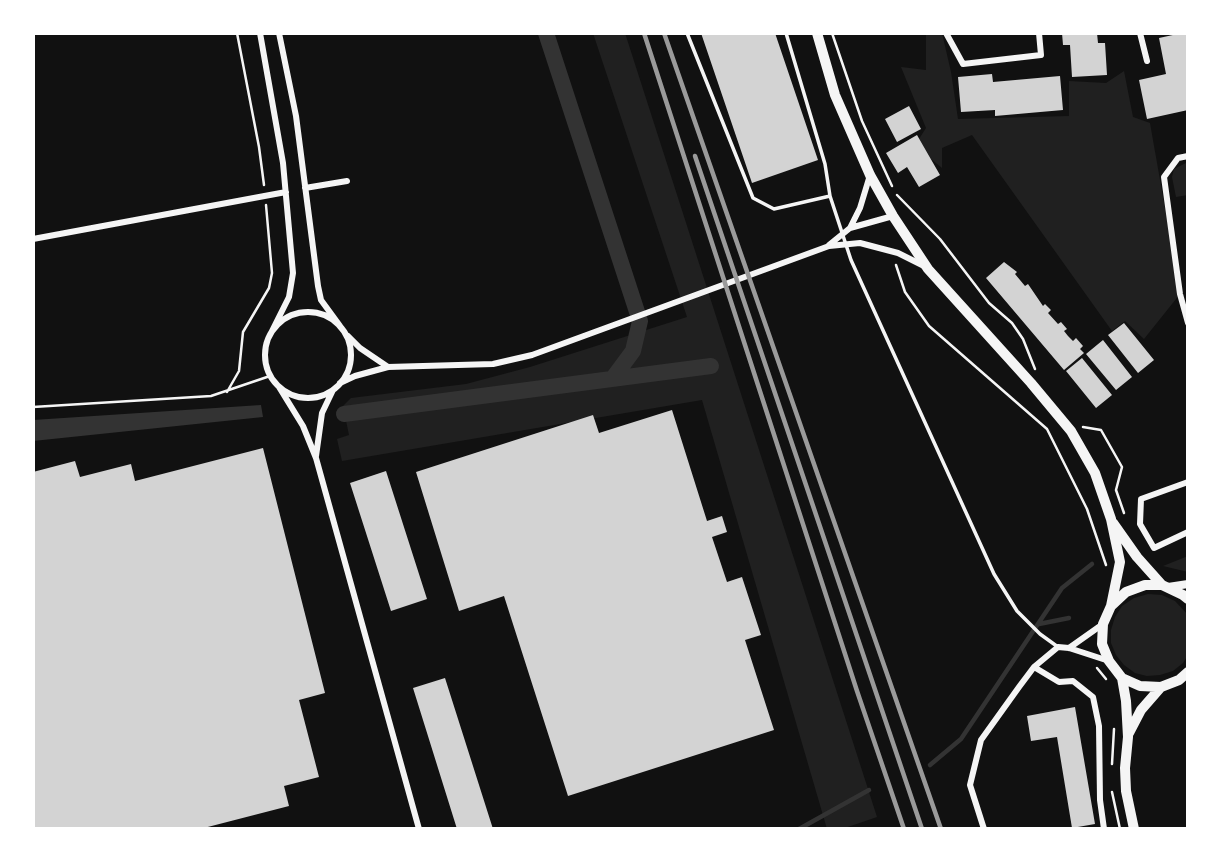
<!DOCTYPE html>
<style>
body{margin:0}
#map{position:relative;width:1221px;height:862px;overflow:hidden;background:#111;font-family:Helvetica,sans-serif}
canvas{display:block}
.frame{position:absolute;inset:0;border:35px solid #fff;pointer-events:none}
</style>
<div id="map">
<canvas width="1221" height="862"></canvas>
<div class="frame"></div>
</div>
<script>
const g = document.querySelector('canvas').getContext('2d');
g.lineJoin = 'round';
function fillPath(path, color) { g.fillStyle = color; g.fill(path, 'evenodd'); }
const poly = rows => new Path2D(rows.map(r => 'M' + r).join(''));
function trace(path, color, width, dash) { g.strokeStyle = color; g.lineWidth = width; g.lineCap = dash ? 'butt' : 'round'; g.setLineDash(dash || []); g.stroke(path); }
fillPath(poly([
 [593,33,625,33,877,817,842,829,827,829,702,400,342,461,337,439,349,435,343,406,351,398,466,384,530,367,687,317],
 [926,33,942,33,951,72,958,119,1069,116,1069,81,1106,83,1124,71,1133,117,1150,123,1180,294,1144,339,1125,321,1112,331,972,135,942,148,942,168,931,159,919,139,926,128,901,67,926,70],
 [1188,162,1188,195,1176,197,1172,177,1174,169],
 [1188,556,1188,572,1163,566],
 [1148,594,1162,595,1175,601,1188,615,1188,655,1183,663,1173,671,1160,675,1147,676,1135,673,1124,665,1116,655,1111,643,1111,630,1115,617,1122,606,1134,598]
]), '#202020');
fillPath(poly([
 [261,405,263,417,33,441,33,420]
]), '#333');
trace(poly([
 [1039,624,1069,618],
 [930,765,961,739,1062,588,1092,564],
 [799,829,869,790]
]), '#333', 4.5);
trace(poly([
 [546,33,640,321,633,351,613,378],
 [344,414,711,366]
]), '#333', 16);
fillPath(poly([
 [701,33,775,33,818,160,752,183],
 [1062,33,1097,33,1098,43,1105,43,1107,75,1072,77,1070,45,1063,45],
 [1182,33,1188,33,1188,110,1147,119,1139,80,1166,74,1159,38],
 [992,74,993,82,1060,76,1063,110,995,116,995,110,961,112,958,77],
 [909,106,921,129,897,142,885,119],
 [917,135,940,175,919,187,907,167,898,173,886,153],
 [1004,262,1017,272,1015,274,1025,286,1028,284,1043,306,1045,304,1051,310,1048,313,1058,324,1061,322,1067,329,1064,331,1068,336,1073,341,1076,338,1083,346,1080,349,1084,353,1064,370,986,278],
 [1124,323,1154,360,1138,373,1108,335],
 [1103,340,1132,377,1116,390,1086,354],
 [1082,358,1112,395,1096,408,1066,371],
 [672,410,707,521,722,516,727,532,712,537,727,582,742,577,761,635,745,640,774,730,568,796,504,596,459,611,416,472,593,415,599,433],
 [263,448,325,693,299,700,319,777,284,786,289,806,200,829,33,829,33,472,75,461,80,477,131,464,135,481],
 [386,471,427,599,391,611,350,483],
 [445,678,493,829,457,829,413,688],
 [1075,707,1095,824,1072,828,1057,737,1031,741,1027,716]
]), '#d3d3d3');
trace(poly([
 [237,33,259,147,264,185],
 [832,33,862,121,892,186],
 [897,195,940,239,989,303,1012,323,1023,339,1035,369],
 [896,265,905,292,929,326,1047,429,1087,509,1106,565],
 [227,392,239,371,243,332,269,288,272,273,266,205],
 [33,407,211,396,270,376],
 [1083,427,1101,430,1122,467,1116,490,1124,513],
 [1097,668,1106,679],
 [1112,764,1114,729],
 [1112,792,1120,829]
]), '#f5f5f5', 2.5);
trace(poly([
 [687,33,753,198,774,209,830,196,825,164,786,33],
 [830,196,851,260,994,574,1017,611,1040,634,1058,647]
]), '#f5f5f5', 3.5);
trace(poly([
 [260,33,283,163,293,273,289,297,270,335],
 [279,33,296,116,318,286,321,300,340,326],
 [946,33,963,64,1041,55,1039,33],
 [1140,33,1147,61],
 [1188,156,1178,158,1164,177,1180,294,1188,323],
 [305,188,347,181],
 [850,228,860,208,870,175],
 [33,239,286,192],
 [829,245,850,228,893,216],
 '265 355a43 43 0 1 1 86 0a43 43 0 1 1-86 0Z',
 [348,336,360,348,388,367],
 [340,383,355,376,388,367,493,364,532,355,829,246,860,243,898,253,924,266],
 [279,387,303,426,316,458,419,829],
 [316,456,322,413,333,390],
 [1188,482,1141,499,1140,524,1154,548,1188,532],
 [1069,648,1103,624],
 [1034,667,1059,682,1073,681,1093,697,1099,726,1100,800,1104,829],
 [984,829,970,785,981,740,1019,687,1034,667,1058,647,1069,648,1109,661]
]), '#f5f5f5', 6);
trace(poly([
 [1168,587,1188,584]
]), '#f5f5f5', 8);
trace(poly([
 [817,33,835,95,870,175,893,216,928,269,1031,383,1071,431,1095,473,1111,519,1120,562,1111,606],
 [1113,523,1137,557,1162,585],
 [1188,599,1183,595,1162,585,1145,585,1126,592,1111,606,1103,624,1102,644,1109,661,1122,678,1140,686,1161,687,1179,680,1188,672],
 [1122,678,1126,701,1128,737,1125,768,1126,791,1134,829],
 [1129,733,1141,710,1161,687]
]), '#f5f5f5', 10);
trace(poly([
 [644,33,857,691,904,829],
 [664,33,941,829],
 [695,156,922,829]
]), '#9a9a9a', 4.5);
</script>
